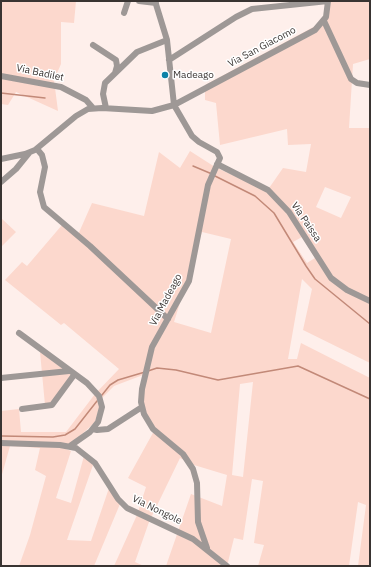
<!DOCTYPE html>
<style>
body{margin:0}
#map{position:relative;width:371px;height:567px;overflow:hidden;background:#feefeb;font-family:"IBM Plex Sans",sans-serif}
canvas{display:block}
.frame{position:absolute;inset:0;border:2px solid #393432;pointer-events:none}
</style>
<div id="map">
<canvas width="371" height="567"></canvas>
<div class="frame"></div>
</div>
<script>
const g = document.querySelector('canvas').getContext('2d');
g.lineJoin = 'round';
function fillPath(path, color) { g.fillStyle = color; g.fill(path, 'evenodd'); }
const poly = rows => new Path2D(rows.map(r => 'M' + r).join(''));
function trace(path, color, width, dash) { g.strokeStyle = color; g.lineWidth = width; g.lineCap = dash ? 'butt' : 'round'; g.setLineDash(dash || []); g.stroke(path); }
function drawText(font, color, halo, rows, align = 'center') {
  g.font = font + ' "IBM Plex Sans",sans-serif'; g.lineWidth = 3; g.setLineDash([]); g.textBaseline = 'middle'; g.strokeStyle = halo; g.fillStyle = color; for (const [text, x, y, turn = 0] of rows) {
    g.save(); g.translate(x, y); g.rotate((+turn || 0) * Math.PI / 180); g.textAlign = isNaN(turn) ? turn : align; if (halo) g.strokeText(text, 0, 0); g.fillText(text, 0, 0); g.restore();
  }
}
fillPath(poly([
 [1,1,76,1,74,23,61,22,61,64,54,80,58,111,16,92,8,105,1,104],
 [326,1,370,1,370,59,353,64,349,128,370,128,370,363,303,330,312,289,302,279,288,359,297,359,301,343,370,378,370,566,358,566,366,505,358,502,349,566,258,566,264,545,254,543,263,481,252,479,243,540,234,538,227,566,166,566,191,494,222,506,227,475,194,465,180,458,149,522,135,562,144,566,114,566,137,515,146,487,128,478,154,431,139,404,143,375,114,386,102,398,95,422,66,449,71,451,56,498,71,503,84,456,93,465,67,540,91,541,109,488,120,504,94,566,19,566,30,535,46,476,35,470,40,448,10,446,1,478,1,411,19,409,21,432,66,432,95,394,119,369,64,323,61,325,5,280,22,262,27,266,62,225,77,237,92,203,144,216,159,152,180,168,190,151,215,167,267,191,283,168,306,172,311,144,288,145,287,129,220,145,216,103,205,100,205,85,319,24,325,16],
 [325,187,351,197,341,218,316,207],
 [202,232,231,239,211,333,174,322],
 [302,237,315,258,307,263,293,242],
 [253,382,243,477,232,475,240,384],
 [1,218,16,232,1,247],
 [40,352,73,376,52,404,45,405]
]), '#fcd8cd');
trace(poly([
 [1,93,45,98],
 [193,166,212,174],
 [215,176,255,196,274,213,306,266,315,279,370,324],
 [148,371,157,368,176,370,218,380,298,366,370,399],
 [102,395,110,385,118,380,145,372],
 [2,436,53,437,65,435,75,429,97,401]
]), '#c28978', 1.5);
trace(poly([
 [139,1,156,3],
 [155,1,167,40,174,105,192,136,199,142,217,152,220,158,208,185,189,281,152,347,142,389,141,402,144,414,153,429,183,454,193,469,197,483,198,522,207,548],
 [124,13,128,1],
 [324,21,351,79,357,83,370,85],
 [93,45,116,60,117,66,115,73],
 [169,60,236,17,252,9,328,1],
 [1,76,61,87,86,100,93,108],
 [106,108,103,94,105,83,137,52,167,40],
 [37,149,42,155,45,167,40,192,44,207,90,246,168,319],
 [1,159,25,154,35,150,76,116,88,109,102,108,152,111,174,105,315,30,326,17,328,1],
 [217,164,268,190,289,212,331,278,347,290,370,301],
 [1,182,16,169,29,153],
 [19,333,87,383,99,396,102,407,98,422,90,432,70,446],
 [1,378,69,371],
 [22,409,52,405,74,375],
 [93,429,97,430,108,429,142,407],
 [1,443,60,445,76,448,95,463,118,499,127,508,193,539,227,566]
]), '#9e9896', 6);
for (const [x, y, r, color] of [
 [165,75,4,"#0c83a8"]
]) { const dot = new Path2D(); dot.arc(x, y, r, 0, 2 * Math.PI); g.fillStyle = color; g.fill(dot); trace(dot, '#fff', 1.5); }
drawText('10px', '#393432', '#fff', [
 ["Via San Giacomo",262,47,-28],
 ["Via Badilet",40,73,12],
 ["Via Paissa",306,222,56],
 ["Via Madeago",166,300,-62],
 ["Via Nongole",157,510,26]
]);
drawText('10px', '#393432', '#fff', [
 ["Madeago",173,75]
], 'left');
</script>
